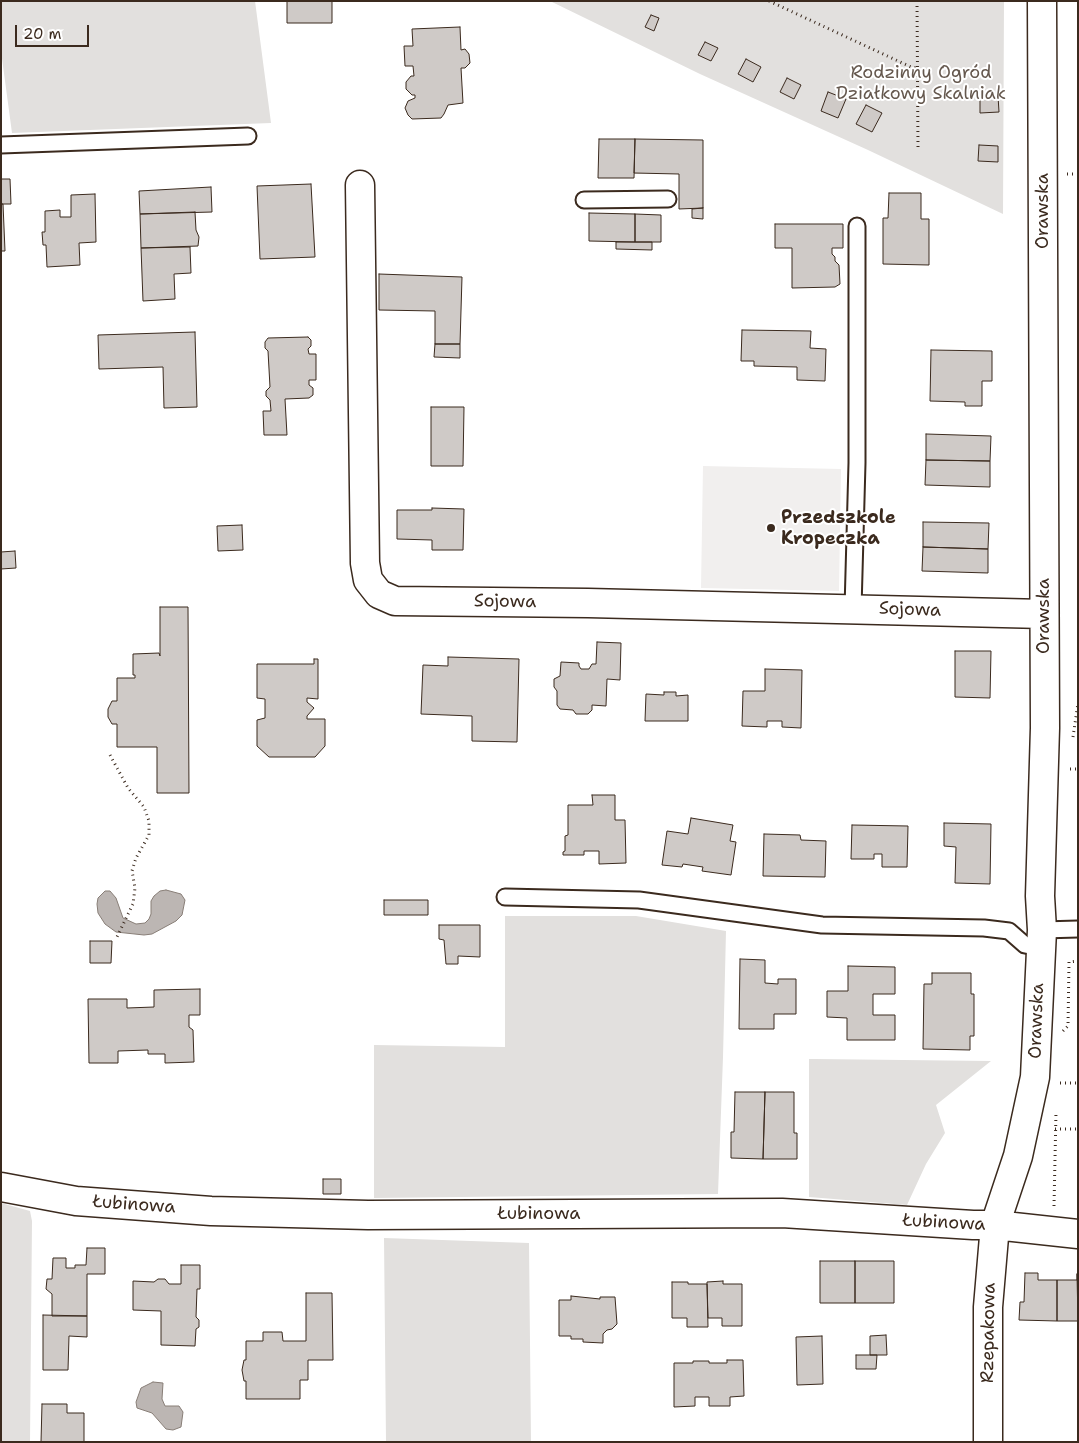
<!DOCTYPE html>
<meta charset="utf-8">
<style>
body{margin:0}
#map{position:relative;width:1079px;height:1443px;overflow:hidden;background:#fff;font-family:"Shantell Sans",sans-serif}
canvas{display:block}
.frame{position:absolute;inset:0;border:2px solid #3b2a1e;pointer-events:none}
.scale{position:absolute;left:15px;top:25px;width:74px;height:22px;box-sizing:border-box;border:2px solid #3b2a1e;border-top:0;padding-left:6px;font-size:15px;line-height:18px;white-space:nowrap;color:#3b2a1e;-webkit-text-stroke:4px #fff;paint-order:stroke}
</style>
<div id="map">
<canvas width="1079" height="1443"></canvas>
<div class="frame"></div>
<div class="scale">20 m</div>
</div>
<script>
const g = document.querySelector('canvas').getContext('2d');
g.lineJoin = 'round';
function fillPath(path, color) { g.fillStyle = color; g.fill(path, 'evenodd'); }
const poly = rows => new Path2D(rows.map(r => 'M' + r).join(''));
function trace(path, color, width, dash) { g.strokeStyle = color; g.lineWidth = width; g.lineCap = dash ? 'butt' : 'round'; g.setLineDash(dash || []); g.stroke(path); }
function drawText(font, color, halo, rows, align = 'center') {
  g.font = font + ' "Shantell Sans",sans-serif'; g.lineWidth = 4; g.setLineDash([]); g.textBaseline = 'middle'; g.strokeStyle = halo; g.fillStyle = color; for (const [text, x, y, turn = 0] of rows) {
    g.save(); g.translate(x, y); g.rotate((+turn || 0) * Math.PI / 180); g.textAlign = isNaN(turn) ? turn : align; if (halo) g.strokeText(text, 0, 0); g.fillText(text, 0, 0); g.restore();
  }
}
fillPath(poly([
 [703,466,841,469,839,591,701,588]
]), '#f1efee');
fillPath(poly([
 [1,1,255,1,271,123,12,133,1,51],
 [550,1,1004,1,1003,214,868,150,700,74],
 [505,916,636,916,726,931,723,1057,718,1194,374,1198,374,1045,505,1047],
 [809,1059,815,1059,991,1061,936,1105,945,1133,926,1164,907,1205,809,1197],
 [1,1203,30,1211,32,1221,30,1442,1,1442],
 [384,1238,529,1243,531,1442,386,1442]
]), '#e2e0de');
const water = poly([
 [166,890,181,894,185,900,182,915,176,921,152,934,144,935,116,932,105,924,98,913,97,904,98,898,105,891,110,891,116,898,123,918,136,924,145,923,149,919,151,914,151,901,154,896,160,891,166,890],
 [153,1382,163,1383,162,1399,165,1406,179,1406,183,1412,181,1427,173,1430,166,1429,152,1413,137,1408,136,1402,141,1388,153,1382]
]);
fillPath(water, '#bcb6b3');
trace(water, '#887e77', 1);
const building = poly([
 [287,1,332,1,332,23,287,23,287,1],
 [651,15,659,18,654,31,645,27,651,15],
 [460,27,461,50,465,49,469,54,470,63,465,68,461,68,463,103,448,105,444,114,441,118,412,119,408,115,405,108,408,101,415,98,415,95,412,95,406,89,406,82,411,76,414,76,413,66,405,66,404,46,413,46,412,29,460,27],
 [705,42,718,48,711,61,698,55,705,42],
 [746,59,761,67,753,82,738,74,746,59],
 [787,78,801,85,794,99,780,92,787,78],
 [828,92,846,99,838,118,821,111,828,92],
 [998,96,999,112,980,113,980,97,998,96],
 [866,105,882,113,872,132,856,124,866,105],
 [599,139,635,139,634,178,598,178,599,139],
 [635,139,703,140,703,208,679,209,679,174,634,173,635,139],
 [979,145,998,146,998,162,978,161,979,145],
 [1,179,10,179,11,204,1,204,1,179],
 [311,184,315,257,260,259,257,186,311,184],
 [211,187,212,212,140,214,139,191,211,187],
 [889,193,921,193,921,219,929,219,929,265,883,264,883,218,888,218,889,193],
 [95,194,96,242,79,243,80,265,47,267,46,245,43,245,42,232,45,232,45,211,60,210,60,217,71,217,71,195,95,194],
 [1,204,3,204,5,251,1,251,1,204],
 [703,208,703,219,692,218,692,209,703,208],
 [195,212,196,230,199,237,198,246,141,248,140,214,195,212],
 [589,213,635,214,635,242,589,241,589,213],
 [635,214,661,215,661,242,635,242,635,214],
 [775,224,843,224,843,248,832,248,832,254,835,257,835,261,839,265,840,284,835,287,792,288,792,248,775,248,775,224],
 [616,242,652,242,652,250,616,249,616,242],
 [190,247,191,273,174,274,175,299,143,301,141,248,190,247],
 [379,274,462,277,460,344,435,344,435,311,379,310,379,274],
 [742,330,811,331,810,348,826,349,825,381,797,380,797,367,754,366,754,361,741,361,742,330],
 [195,332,197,407,164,408,163,367,99,369,98,335,195,332],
 [308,337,311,340,311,346,308,349,309,354,316,354,316,380,309,380,309,385,313,388,313,395,309,398,285,399,287,435,264,435,263,411,271,411,270,400,266,396,266,391,270,387,268,351,265,348,265,342,268,338,308,337],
 [435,344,460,344,460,358,434,357,435,344],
 [931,350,992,351,992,381,982,381,982,406,965,406,965,402,930,401,931,350],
 [431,407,464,407,463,466,431,466,431,407],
 [926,434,991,436,990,461,926,460,926,434],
 [926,460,990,461,990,487,925,485,926,460],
 [432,508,464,509,463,550,432,550,432,540,397,539,397,510,432,510,432,508],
 [923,522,989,523,988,549,923,547,923,522],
 [242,525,243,550,218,551,217,526,242,525],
 [923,547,988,549,988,573,922,571,923,547],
 [15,551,16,568,1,569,1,552,15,551],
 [160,607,188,607,189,793,157,793,157,747,117,747,117,724,112,724,108,717,108,709,112,701,117,701,117,678,135,678,135,675,133,675,133,654,159,653,160,656,160,607],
 [597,642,621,643,620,680,607,679,606,706,592,705,592,710,588,714,576,714,573,710,560,709,557,705,557,691,554,687,554,679,560,676,561,662,579,663,579,666,581,669,589,669,592,664,596,664,597,642],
 [955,651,991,651,990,698,955,697,955,651],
 [448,657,519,659,517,742,472,741,472,716,421,714,423,665,448,666,448,657],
 [314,659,318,659,318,699,307,698,307,702,314,708,307,716,307,719,325,719,325,746,315,757,269,757,257,746,257,720,265,718,265,699,257,698,257,664,314,664,314,659],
 [765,669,802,670,801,728,782,727,782,721,767,721,767,727,742,726,743,691,765,691,765,669],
 [664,692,676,692,676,696,688,695,688,721,645,721,646,694,664,695,664,692],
 [592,795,615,795,615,820,625,820,626,863,599,864,599,851,584,851,584,855,563,855,563,852,565,851,565,836,568,835,568,805,593,805,592,795],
 [691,818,733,825,730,841,736,842,731,875,702,871,703,867,683,864,682,867,662,865,667,831,688,834,691,818],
 [944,823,991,824,990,884,955,883,956,847,944,846,944,823],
 [852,825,908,826,907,867,882,867,882,854,874,854,874,859,851,859,852,825],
 [764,834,800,835,801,840,826,841,825,877,763,876,764,834],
 [384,900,428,900,428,915,384,915,384,900],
 [439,925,480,925,480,957,458,956,458,964,446,964,444,940,439,939,439,925],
 [90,941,112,941,111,963,90,963,90,941],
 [740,959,765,960,765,983,778,984,778,979,796,979,796,1014,774,1014,774,1029,739,1029,740,959],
 [848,966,895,967,895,994,873,994,873,1015,895,1015,895,1040,847,1040,847,1018,827,1017,827,991,848,991,848,966],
 [932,973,971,973,971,994,974,994,974,1036,970,1036,970,1050,923,1049,924,984,932,984,932,973],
 [200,989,200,1015,189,1015,189,1027,193,1030,194,1062,165,1063,165,1054,148,1054,148,1050,118,1051,118,1063,89,1063,88,999,127,999,127,1008,154,1007,154,990,200,989],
 [735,1092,765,1092,763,1159,731,1158,731,1132,734,1132,735,1092],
 [765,1092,794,1092,794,1133,797,1133,797,1159,763,1159,765,1092],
 [323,1179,341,1179,341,1194,323,1194,323,1179],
 [87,1248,105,1248,105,1274,87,1274,87,1316,52,1316,52,1294,46,1289,47,1279,52,1279,53,1258,66,1258,66,1268,75,1268,75,1265,86,1265,87,1248],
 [820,1261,855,1261,855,1303,820,1303,820,1261],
 [855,1261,894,1261,894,1303,855,1303,855,1261],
 [181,1265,200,1265,200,1289,197,1289,196,1317,199,1320,199,1327,196,1329,195,1346,161,1345,161,1311,133,1310,133,1281,154,1282,158,1279,165,1279,169,1284,181,1284,181,1265],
 [1025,1273,1038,1273,1038,1280,1057,1280,1057,1321,1019,1320,1020,1302,1024,1302,1025,1273],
 [1077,1274,1078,1321,1057,1321,1057,1280,1077,1280,1077,1274],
 [723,1281,723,1284,742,1284,742,1326,722,1326,722,1318,708,1318,707,1282,723,1281],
 [672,1282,688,1282,688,1284,707,1284,708,1327,687,1327,687,1318,672,1318,672,1282],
 [306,1293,332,1293,333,1360,308,1360,308,1380,300,1380,300,1399,246,1399,246,1381,244,1381,242,1370,244,1360,246,1360,246,1341,263,1341,263,1332,282,1332,283,1341,306,1341,306,1293],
 [571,1296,600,1299,600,1297,615,1297,617,1324,612,1329,607,1330,603,1334,603,1343,583,1342,583,1339,571,1339,571,1336,559,1336,559,1300,571,1300,571,1296],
 [43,1315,87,1316,87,1337,69,1336,68,1370,43,1370,43,1315],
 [886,1335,887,1355,870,1355,870,1336,886,1335],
 [822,1336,823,1384,797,1385,796,1337,822,1336],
 [856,1355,877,1355,876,1369,856,1369,856,1355],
 [727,1360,743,1360,744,1396,730,1397,730,1406,709,1406,709,1397,695,1397,695,1406,674,1407,674,1363,693,1363,693,1361,709,1361,709,1363,727,1363,727,1360],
 [42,1404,67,1404,67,1413,84,1413,84,1442,41,1442,42,1404]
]);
fillPath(building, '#cfcac7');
trace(building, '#3b2a1e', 1);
const service = poly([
 [1,145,248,136],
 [584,200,668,199],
 [853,609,857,463,857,226],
 [505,897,639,900,822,925,984,928,1009,931,1025,945,1040,948],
 [1042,930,1078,929]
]);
const minor = poly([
 [360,185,365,563,368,580,379,594,395,601,588,603,1044,614],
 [1,1187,76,1201,211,1211,368,1215,782,1213,973,1225,995,1225,1078,1234],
 [988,1442,988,1307,995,1225,1018,1156,1035,1077,1042,930,1040,896,1045,728,1042,1]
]);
trace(service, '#3b2a1e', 19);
trace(minor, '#3b2a1e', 31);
trace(poly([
 [769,1,911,67,917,68],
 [917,1,918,147],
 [1067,174,1078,174],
 [1073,737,1078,703],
 [110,755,128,788,144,807,149,821,149,835,136,858,132,871,135,888,133,904,116,939],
 [1070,769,1078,769],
 [1063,1031,1068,1026,1069,962,1078,961],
 [1060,1083,1078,1083],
 [1055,1129,1078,1129],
 [1054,1206,1056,1112]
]), '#3b2a1e', 3, [1, 4]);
trace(service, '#fff', 15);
trace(minor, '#fff', 28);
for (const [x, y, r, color] of [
 [771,528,5,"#3b2a1e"]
]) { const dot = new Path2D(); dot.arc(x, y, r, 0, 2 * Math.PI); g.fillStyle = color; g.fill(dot); trace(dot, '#fff', 2); }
drawText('18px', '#65584e', '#fff', [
 ["Rodzinny Ogród",921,73],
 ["Działkowy Skalniak",921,94]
]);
drawText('18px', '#3b2a1e', '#fff', [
 ["Orawska",1043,211,-90],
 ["Sojowa",505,602,1],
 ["Sojowa",910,610,2],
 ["Orawska",1044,616,-90],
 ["Orawska",1037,1021,-88],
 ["Łubinowa",134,1205,4],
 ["Łubinowa",539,1214],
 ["Łubinowa",944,1223,3],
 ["Rzepakowa",989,1333,-89]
]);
drawText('bold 18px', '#3b2a1e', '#fff', [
 ["Przedszkole",781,518],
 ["Kropeczka",781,539]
], 'left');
</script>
